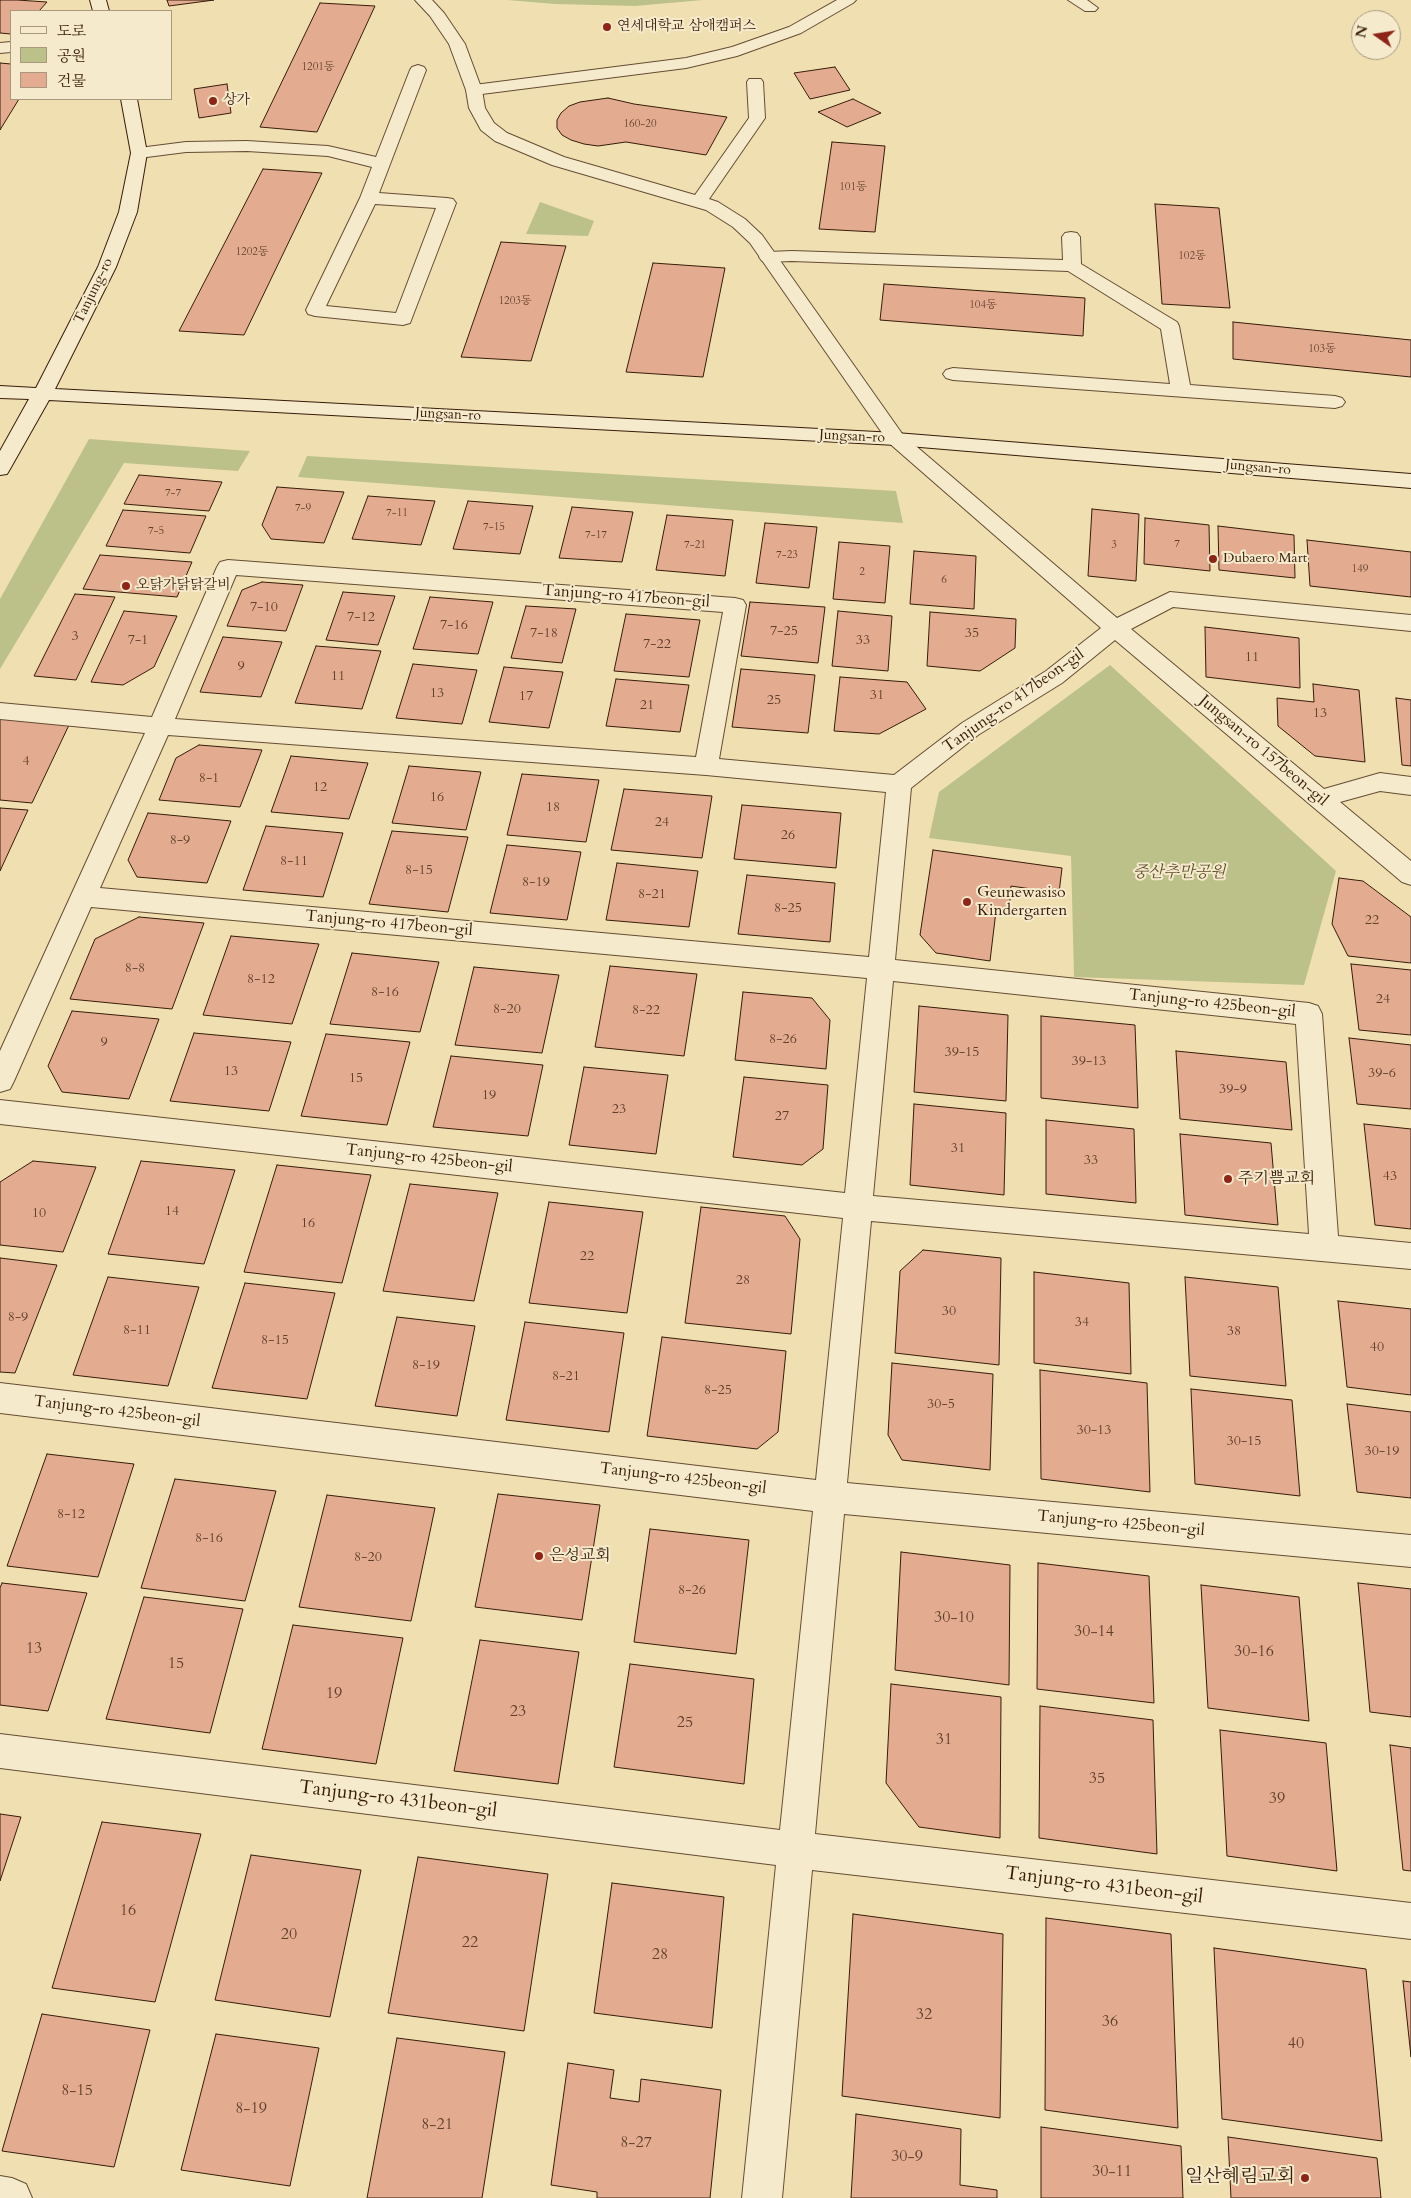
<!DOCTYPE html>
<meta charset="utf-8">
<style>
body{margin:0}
#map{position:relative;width:1411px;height:2198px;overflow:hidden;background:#f0e0b1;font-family:Cardo,"Noto Serif KR",serif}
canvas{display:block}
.legend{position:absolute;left:10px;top:10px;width:162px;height:90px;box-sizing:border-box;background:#f5ebcc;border:1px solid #a9987e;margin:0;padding:6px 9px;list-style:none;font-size:15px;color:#371b09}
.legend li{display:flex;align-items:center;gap:10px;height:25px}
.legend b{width:25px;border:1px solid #a9987e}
.north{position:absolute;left:1351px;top:10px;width:50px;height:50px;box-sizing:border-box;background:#f5ebcc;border:1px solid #a9987e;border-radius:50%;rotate:283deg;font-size:14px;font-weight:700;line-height:20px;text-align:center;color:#371b09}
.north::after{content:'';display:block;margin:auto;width:18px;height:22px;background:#8f2418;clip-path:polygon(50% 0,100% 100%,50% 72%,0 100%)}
</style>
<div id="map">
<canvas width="1411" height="2198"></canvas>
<ul class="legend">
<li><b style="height:6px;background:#f5ebcc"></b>도로</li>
<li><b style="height:14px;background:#bcc189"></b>공원</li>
<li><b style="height:14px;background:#e3ac91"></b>건물</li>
</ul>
<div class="north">N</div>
</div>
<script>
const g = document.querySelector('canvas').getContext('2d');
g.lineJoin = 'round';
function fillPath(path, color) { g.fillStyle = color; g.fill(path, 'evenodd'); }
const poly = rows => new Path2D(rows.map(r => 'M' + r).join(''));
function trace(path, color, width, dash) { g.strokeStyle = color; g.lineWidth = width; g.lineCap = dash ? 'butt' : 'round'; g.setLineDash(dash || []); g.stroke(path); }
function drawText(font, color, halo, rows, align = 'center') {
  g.font = font + ' Cardo,"Noto Serif KR",serif'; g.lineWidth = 4; g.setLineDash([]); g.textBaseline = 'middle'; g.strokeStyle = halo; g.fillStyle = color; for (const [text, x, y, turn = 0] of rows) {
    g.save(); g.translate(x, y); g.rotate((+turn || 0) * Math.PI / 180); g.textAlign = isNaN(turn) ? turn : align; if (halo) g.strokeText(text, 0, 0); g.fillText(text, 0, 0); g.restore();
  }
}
fillPath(poly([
 [507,0,703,0,635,6,555,4],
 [540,202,594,221,588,236,526,234],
 [89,439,250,451,238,471,124,463,0,669,0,599],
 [307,456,896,491,903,523,298,477],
 [1110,665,1336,871,1304,985,1074,977,1071,856,929,838,939,792]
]), '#bcc189');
const building = poly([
 [0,0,17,0,47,2,39,11,11,11,11,34,0,33,0,0],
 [167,0,214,0,169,6,167,0],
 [320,3,375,6,317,132,260,127,320,3],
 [0,63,11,64,11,99,19,99,0,130,0,63],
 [835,67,850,90,810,99,794,73,835,67],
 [227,84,231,113,199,118,194,89,227,84],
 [608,98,634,104,727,117,706,155,626,142,598,146,584,144,571,140,562,135,557,128,557,120,561,113,569,106,580,102,608,98],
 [853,99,881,113,847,127,818,112,853,99],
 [832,142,885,146,875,232,819,229,832,142],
 [263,169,322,173,244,335,179,331,263,169],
 [1155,204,1219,208,1230,308,1162,304,1155,204],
 [501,242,566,246,531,361,461,357,501,242],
 [653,263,725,268,703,377,626,372,653,263],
 [884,284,1085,298,1083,336,880,320,884,284],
 [1233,322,1411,340,1411,377,1233,359,1233,322],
 [139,475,222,482,209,511,124,504,139,475],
 [277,487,344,492,324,543,271,539,262,525,277,487],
 [368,496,435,501,421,545,352,539,368,496],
 [468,501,533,506,520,554,453,549,468,501],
 [572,507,633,512,622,562,559,558,572,507],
 [1092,509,1139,514,1136,581,1088,576,1092,509],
 [123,510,206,516,190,553,106,546,123,510],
 [667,515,733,520,725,576,656,570,667,515],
 [1145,518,1209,525,1210,571,1144,564,1145,518],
 [765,523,817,527,809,588,756,583,765,523],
 [1218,526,1294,535,1295,578,1219,570,1218,526],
 [1307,540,1411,552,1411,597,1310,586,1307,540],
 [839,542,890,546,885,603,833,599,839,542],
 [914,551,976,556,974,609,910,604,914,551],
 [100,555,192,562,177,597,83,589,100,555],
 [262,582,303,585,286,631,227,626,242,590,262,582],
 [343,592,395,596,378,645,326,640,343,592],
 [75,594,115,597,76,680,34,676,75,594],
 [430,597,493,602,478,654,413,649,430,597],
 [750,602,825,607,818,663,741,656,750,602],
 [526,606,576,609,562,663,511,658,526,606],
 [124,611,177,616,154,667,123,685,91,682,124,611],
 [838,611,892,616,888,671,832,666,838,611],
 [930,612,1016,619,1015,648,980,671,927,666,930,612],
 [626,614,700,620,689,677,614,671,626,614],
 [1205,627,1299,638,1300,688,1206,677,1205,627],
 [223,637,282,642,261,697,200,692,223,637],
 [316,646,381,651,362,709,295,703,316,646],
 [413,664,477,670,462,724,396,718,413,664],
 [504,667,563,672,549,728,489,722,504,667],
 [741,669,815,675,808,733,732,727,741,669],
 [840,677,907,682,926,709,879,734,834,731,840,677],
 [616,679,689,685,680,732,606,726,616,679],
 [1313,684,1359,690,1365,762,1315,756,1278,726,1277,698,1314,702,1313,684],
 [1396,698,1411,700,1411,766,1402,765,1396,698],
 [0,719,69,725,32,803,0,800,0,719],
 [199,745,262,750,240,807,159,800,176,758,199,745],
 [291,756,368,763,349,819,271,812,291,756],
 [409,766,481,772,466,830,392,823,409,766],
 [522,774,599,780,586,842,507,835,522,774],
 [624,789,712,796,702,858,611,850,624,789],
 [742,805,841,813,836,868,734,859,742,805],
 [0,808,28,810,0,871,0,808],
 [148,813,231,821,207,883,137,877,128,860,148,813],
 [266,826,343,833,323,897,243,890,266,826],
 [392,831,468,837,448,912,369,904,392,831],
 [507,845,581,852,567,920,490,913,507,845],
 [933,850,1062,868,1059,893,1011,886,1009,913,996,911,990,961,936,953,920,935,933,850],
 [617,863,698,871,689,927,606,920,617,863],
 [747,875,835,883,830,942,738,934,747,875],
 [1339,878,1363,881,1411,917,1411,963,1348,956,1332,924,1339,878],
 [139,917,204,923,172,1009,70,999,95,939,139,917],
 [231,936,319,944,292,1024,203,1015,231,936],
 [352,953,439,962,420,1032,330,1024,352,953],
 [1351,964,1411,970,1411,1035,1359,1030,1351,964],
 [610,966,697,974,684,1056,595,1047,610,966],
 [474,967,559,975,542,1053,455,1045,474,967],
 [743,992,812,998,830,1020,826,1069,735,1060,743,992],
 [919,1006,1008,1015,1006,1101,914,1092,919,1006],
 [72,1011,159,1019,129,1099,62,1092,48,1066,72,1011],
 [1041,1016,1135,1025,1138,1108,1041,1098,1041,1016],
 [194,1033,291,1042,269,1111,170,1101,194,1033],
 [326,1034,410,1042,387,1125,301,1116,326,1034],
 [1349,1038,1411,1045,1411,1109,1357,1104,1349,1038],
 [1176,1051,1286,1062,1292,1130,1180,1119,1176,1051],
 [451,1056,543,1065,528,1136,433,1127,451,1056],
 [584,1067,668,1075,656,1154,569,1145,584,1067],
 [744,1077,828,1085,823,1149,802,1165,733,1157,744,1077],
 [914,1104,1006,1113,1004,1195,910,1185,914,1104],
 [1046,1120,1134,1129,1136,1203,1046,1194,1046,1120],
 [1364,1124,1411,1129,1411,1229,1375,1225,1364,1124],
 [1180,1134,1271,1143,1278,1225,1185,1215,1180,1134],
 [33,1161,96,1167,63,1252,0,1245,0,1182,33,1161],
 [141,1161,235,1170,204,1264,108,1254,141,1161],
 [277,1165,371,1175,342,1283,244,1272,277,1165],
 [410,1184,498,1193,474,1301,383,1291,410,1184],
 [549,1202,643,1212,627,1313,529,1303,549,1202],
 [701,1207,785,1216,800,1239,791,1334,685,1323,701,1207],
 [923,1250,1001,1258,999,1365,895,1353,900,1271,923,1250],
 [0,1258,57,1265,15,1373,0,1372,0,1258],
 [1034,1272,1129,1283,1131,1374,1034,1363,1034,1272],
 [108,1277,199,1287,168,1386,73,1375,108,1277],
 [1185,1277,1278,1287,1286,1386,1190,1376,1185,1277],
 [245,1283,335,1293,307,1399,212,1388,245,1283],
 [1338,1301,1411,1309,1411,1395,1347,1387,1338,1301],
 [397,1317,475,1326,457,1416,375,1406,397,1317],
 [525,1322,624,1333,609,1432,506,1420,525,1322],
 [662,1337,786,1351,778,1432,757,1449,647,1436,662,1337],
 [892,1363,993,1374,990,1470,902,1460,888,1435,892,1363],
 [1040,1370,1147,1383,1150,1492,1041,1479,1040,1370],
 [1191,1389,1292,1400,1300,1496,1195,1484,1191,1389],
 [1347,1404,1411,1412,1411,1498,1357,1492,1347,1404],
 [47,1454,134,1464,98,1577,7,1566,47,1454],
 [175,1479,276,1491,245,1601,141,1588,175,1479],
 [498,1494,600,1505,582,1620,475,1607,498,1494],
 [327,1495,435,1508,411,1621,299,1607,327,1495],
 [650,1529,749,1540,736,1654,634,1642,650,1529],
 [901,1552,1010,1565,1009,1685,895,1670,901,1552],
 [1038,1563,1149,1576,1154,1703,1037,1689,1038,1563],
 [2,1583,87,1593,48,1711,0,1705,0,1588,2,1583],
 [1358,1583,1411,1589,1411,1717,1370,1712,1358,1583],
 [1201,1585,1299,1597,1309,1721,1208,1708,1201,1585],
 [144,1597,243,1609,210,1733,106,1719,144,1597],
 [293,1625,403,1638,376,1764,262,1749,293,1625],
 [480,1640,579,1652,558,1784,454,1771,480,1640],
 [630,1664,754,1679,744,1784,614,1767,630,1664],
 [891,1684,1001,1697,1000,1838,919,1827,886,1783,891,1684],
 [1040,1706,1153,1720,1157,1854,1039,1838,1040,1706],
 [1220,1730,1326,1743,1337,1871,1227,1856,1220,1730],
 [1390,1745,1411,1748,1411,1871,1403,1870,1390,1745],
 [0,1814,21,1817,0,1881,0,1814],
 [102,1822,201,1834,155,2002,52,1988,102,1822],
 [251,1855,361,1870,330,2017,215,2000,251,1855],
 [418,1857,548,1874,524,2031,388,2013,418,1857],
 [612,1883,724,1897,712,2028,594,2013,612,1883],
 [853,1914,1003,1934,1000,2118,842,2096,853,1914],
 [1046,1918,1171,1934,1178,2128,1045,2110,1046,1918],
 [1214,1948,1366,1969,1382,2141,1222,2119,1214,1948],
 [1403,1981,1411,1982,1411,2057,1403,1981],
 [42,2014,150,2030,114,2167,2,2151,42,2014],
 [216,2034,319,2048,290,2186,181,2170,216,2034],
 [397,2038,505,2052,482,2198,367,2198,397,2038],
 [568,2063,614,2070,610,2098,639,2102,641,2079,721,2090,710,2198,597,2198,597,2192,551,2185,568,2063],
 [856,2114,961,2129,960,2185,997,2190,997,2198,851,2198,856,2114],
 [1041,2127,1181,2146,1183,2198,1041,2198,1041,2127],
 [1228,2137,1377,2158,1381,2198,1231,2198,1228,2137]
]);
fillPath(building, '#e3ac91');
trace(building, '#371b09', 1);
const lane = poly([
 [837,0,856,0,853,3,801,33,737,56,686,68,474,95,468,93,466,90,468,87,474,85,686,58,732,47,789,27,837,0],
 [1068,0,1087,0,1098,8,1095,11,1085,11,1068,0],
 [11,42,11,52,0,53,0,43,11,42],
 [418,65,424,67,426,70,379,193,447,198,453,199,456,203,410,323,403,325,315,316,308,314,306,310,360,198,372,167,328,156,247,151,186,152,139,158,133,157,131,153,133,149,139,148,186,142,247,141,328,146,376,157,410,70,412,67,418,65],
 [375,204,436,208,396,313,326,306,375,204],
 [1071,232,1077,233,1080,237,1081,264,1177,322,1179,326,1190,385,1335,396,1342,398,1345,402,1342,406,1335,408,953,380,946,378,943,374,946,370,953,368,1170,384,1161,329,1068,271,792,261,768,262,762,261,759,257,762,253,768,252,792,251,1063,260,1062,237,1065,233,1071,232]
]);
const street = poly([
 [415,0,432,0,444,13,465,44,482,90,485,108,494,123,507,133,564,157,695,195,749,118,747,82,749,79,761,79,763,82,765,118,709,199,718,202,745,219,762,235,903,435,1117,618,1170,592,1411,615,1411,631,1173,607,1131,629,1324,789,1380,773,1411,777,1411,795,1380,791,1340,802,1411,861,1411,885,1402,882,1115,640,1062,683,978,735,911,788,895,960,1309,1003,1318,1006,1322,1014,1338,1236,1411,1243,1411,1269,871,1221,847,1483,1411,1535,1411,1567,844,1514,815,1834,1411,1903,1411,1939,812,1870,782,2198,742,2198,776,1865,0,1768,0,1734,780,1830,813,1511,0,1413,0,1383,816,1480,843,1218,0,1124,0,1100,845,1193,867,978,91,907,14,1081,10,1089,0,1092,0,1051,145,733,0,719,0,703,152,717,217,567,220,562,228,560,735,598,743,600,746,605,719,759,894,775,962,723,1046,671,1101,628,889,443,750,243,733,227,706,210,552,165,495,141,481,130,469,108,466,90,449,44,430,16,415,0],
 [236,575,723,612,696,757,175,719,236,575],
 [168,735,706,775,886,792,869,957,100,888,168,735],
 [893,981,1296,1024,1309,1234,873,1196,893,981],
 [0,2176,12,2178,26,2184,32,2198,0,2198,0,2176]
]);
const secondary = poly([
 [90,0,106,0,109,11,93,11,90,0],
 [121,99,137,99,147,153,137,212,116,267,55,389,896,433,1411,474,1411,488,896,445,49,400,10,469,7,474,0,475,0,451,29,399,0,398,0,386,36,388,98,267,119,212,131,153,121,99]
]);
trace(lane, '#654c33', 2);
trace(street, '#654c33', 2);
trace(secondary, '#371b09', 2);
fillPath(lane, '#f5ebcc');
fillPath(street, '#f5ebcc');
fillPath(secondary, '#f5ebcc');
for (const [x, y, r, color] of [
 [607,27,5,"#8f2418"],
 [213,101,5,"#8f2418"],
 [1213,559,5,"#8f2418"],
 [126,586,5,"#8f2418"],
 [967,902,5,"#8f2418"],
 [1228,1179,5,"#8f2418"],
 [539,1556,5,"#8f2418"],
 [1305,2178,5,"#8f2418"]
]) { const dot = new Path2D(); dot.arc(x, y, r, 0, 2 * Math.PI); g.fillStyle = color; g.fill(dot); trace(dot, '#f5ebcc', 2); }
drawText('11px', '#623f2b', null, [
 ["1201동",318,67],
 ["160-20",640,124],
 ["101동",853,187],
 ["1202동",252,252],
 ["102동",1192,256],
 ["1203동",515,301],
 ["104동",983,305],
 ["103동",1322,349],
 ["7-7",173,493],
 ["7-9",303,508],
 ["7-11",397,513],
 ["7-15",494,527],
 ["7-5",156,531],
 ["7-17",596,535],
 ["7",1177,544],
 ["7-21",695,545],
 ["3",1114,545],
 ["7-23",787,555],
 ["149",1360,569],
 ["2",862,572],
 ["6",944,580]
]);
drawText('14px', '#371b09', '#f5ebcc', [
 ["연세대학교 삼애캠퍼스",617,27],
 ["상가",223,101],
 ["Dubaero Mart",1223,559],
 ["오닭가닭닭갈비",136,586]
], 'left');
drawText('14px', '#371b09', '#f5ebcc', [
 ["Tanjung-ro",94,291,-64],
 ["Jungsan-ro",448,415,3],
 ["Jungsan-ro",852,437,3],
 ["Jungsan-ro",1258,468,5]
]);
drawText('14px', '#623f2b', null, [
 ["7-10",264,608],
 ["7-12",361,618],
 ["7-16",454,626],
 ["7-25",784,632],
 ["7-18",544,634],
 ["35",972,634],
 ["3",75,637],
 ["7-1",138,641],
 ["33",863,641],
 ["7-22",657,645],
 ["11",1252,658],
 ["9",241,667],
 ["11",338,677],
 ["13",437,694],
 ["31",877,696],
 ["17",526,697],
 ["25",774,701],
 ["21",647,706],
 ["13",1320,714],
 ["4",26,762],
 ["8-1",209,779],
 ["12",320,788],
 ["16",437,798],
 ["18",553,808],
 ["24",662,823],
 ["26",788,836],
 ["8-9",180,841],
 ["8-11",294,862],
 ["8-15",419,871],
 ["8-19",536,883],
 ["8-21",652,895],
 ["8-25",788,909],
 ["22",1372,921],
 ["8-8",135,969],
 ["8-12",261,980],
 ["8-16",385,993],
 ["24",1383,1000],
 ["8-20",507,1010],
 ["8-22",646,1011],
 ["8-26",783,1040],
 ["9",104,1043],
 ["39-15",962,1053],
 ["39-13",1089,1062],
 ["13",231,1072],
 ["39-6",1382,1074],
 ["15",356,1079],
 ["39-9",1233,1090],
 ["19",489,1096],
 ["23",619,1110],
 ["27",782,1117],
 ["31",958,1149],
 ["33",1091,1161],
 ["43",1390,1177],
 ["14",172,1212],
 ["10",39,1214],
 ["16",308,1224],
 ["22",587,1257],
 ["28",743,1281],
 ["30",949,1312],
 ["8-9",18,1318],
 ["34",1082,1323],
 ["8-11",137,1331],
 ["38",1234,1332],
 ["8-15",275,1341],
 ["40",1377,1348],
 ["8-19",426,1366],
 ["8-21",566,1377],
 ["8-25",718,1391],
 ["30-5",941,1405],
 ["30-13",1094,1431],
 ["30-15",1244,1442],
 ["30-19",1382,1452],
 ["8-12",71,1515],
 ["8-16",209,1539],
 ["8-20",368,1558],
 ["8-26",692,1591]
]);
drawText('16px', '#371b09', '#f5ebcc', [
 ["Tanjung-ro 417beon-gil",626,597,4],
 ["Tanjung-ro 417beon-gil",1014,701,-35],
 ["Jungsan-ro 157beon-gil",1263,751,40],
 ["Tanjung-ro 417beon-gil",389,924,5],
 ["Tanjung-ro 425beon-gil",1212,1004,6],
 ["Tanjung-ro 425beon-gil",429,1159,6],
 ["Tanjung-ro 425beon-gil",117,1412,7],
 ["Tanjung-ro 425beon-gil",683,1479,7],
 ["Tanjung-ro 425beon-gil",1121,1524,5]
]);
drawText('italic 16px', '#5f4d2f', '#f5ebcc', [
 ["중산추만공원",1179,873]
]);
drawText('16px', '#371b09', '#f5ebcc', [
 ["Geunewasiso",977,893],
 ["Kindergarten",977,911],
 ["주기쁨교회",1238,1179],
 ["은성교회",549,1556]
], 'left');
drawText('16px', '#623f2b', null, [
 ["30-10",954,1618],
 ["30-14",1094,1632],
 ["13",34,1649],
 ["30-16",1254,1652],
 ["15",176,1664],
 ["19",334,1694],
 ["23",518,1712],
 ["25",685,1723],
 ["31",944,1740],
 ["35",1097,1779],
 ["39",1277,1799],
 ["16",128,1911],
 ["20",289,1935],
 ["22",470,1943],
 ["28",660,1955],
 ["32",924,2015],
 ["36",1110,2022],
 ["40",1296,2044],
 ["8-15",77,2091],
 ["8-19",251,2109],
 ["8-21",437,2125],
 ["8-27",636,2143],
 ["30-9",907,2157],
 ["30-11",1112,2172]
]);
drawText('19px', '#371b09', '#f5ebcc', [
 ["Tanjung-ro 431beon-gil",398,1800,7],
 ["Tanjung-ro 431beon-gil",1104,1886,7]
]);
drawText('19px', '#371b09', '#f5ebcc', [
 ["일산혜림교회",1295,2178]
], 'right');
</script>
